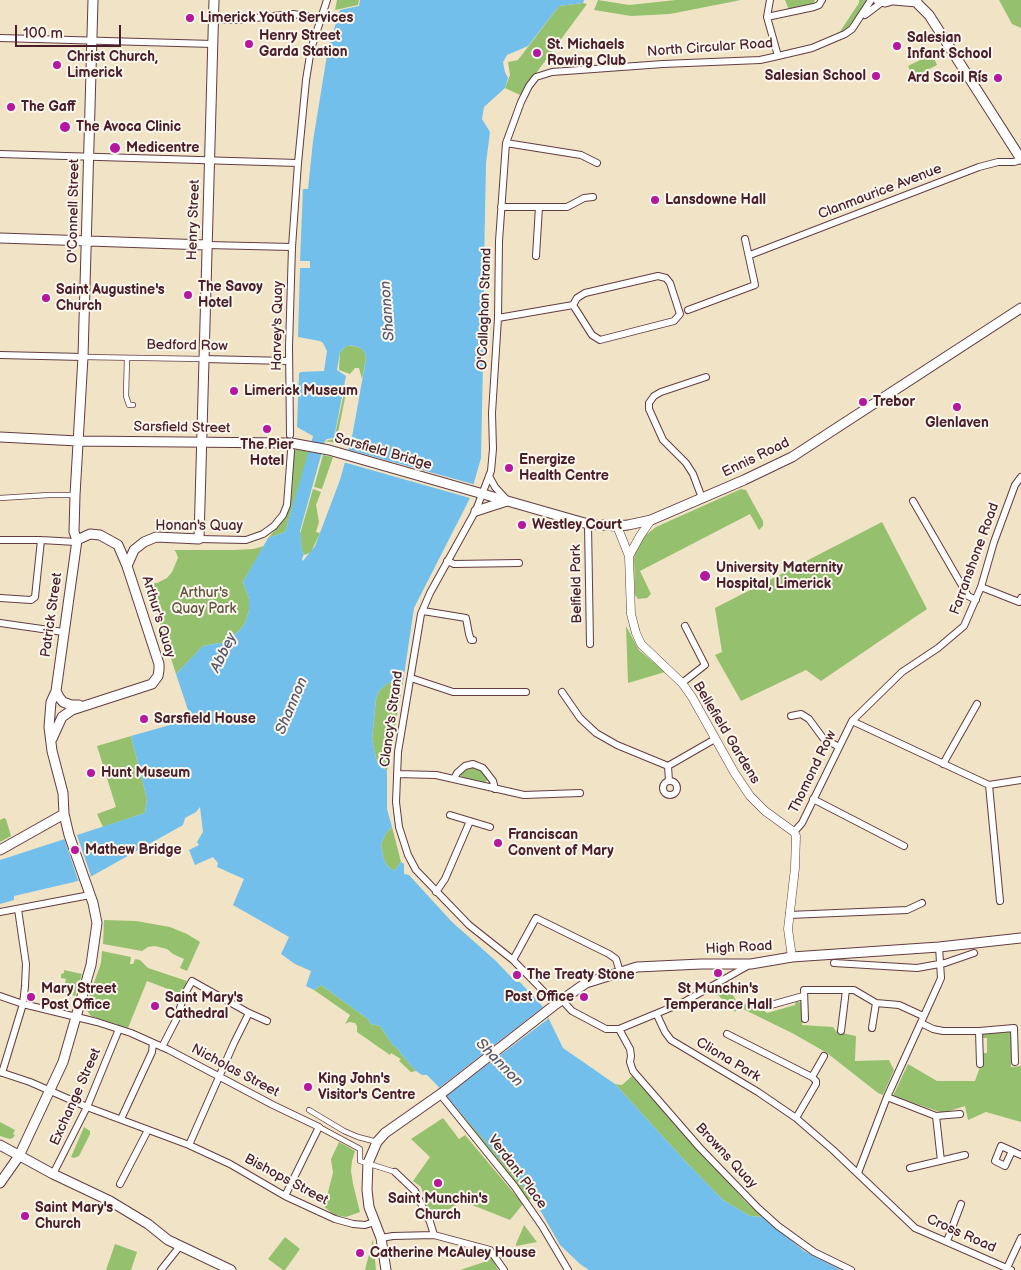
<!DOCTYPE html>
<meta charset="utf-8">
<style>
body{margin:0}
#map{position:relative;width:1021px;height:1270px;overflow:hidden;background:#f1e3c5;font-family:"Balsamiq Sans",sans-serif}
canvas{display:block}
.scale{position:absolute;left:15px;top:25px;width:106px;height:22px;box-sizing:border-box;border:2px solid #4a1f2b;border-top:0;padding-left:6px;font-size:15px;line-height:18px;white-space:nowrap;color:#4a1f2b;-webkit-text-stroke:4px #fbf7ec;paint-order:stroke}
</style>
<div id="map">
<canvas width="1021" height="1270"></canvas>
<div class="scale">100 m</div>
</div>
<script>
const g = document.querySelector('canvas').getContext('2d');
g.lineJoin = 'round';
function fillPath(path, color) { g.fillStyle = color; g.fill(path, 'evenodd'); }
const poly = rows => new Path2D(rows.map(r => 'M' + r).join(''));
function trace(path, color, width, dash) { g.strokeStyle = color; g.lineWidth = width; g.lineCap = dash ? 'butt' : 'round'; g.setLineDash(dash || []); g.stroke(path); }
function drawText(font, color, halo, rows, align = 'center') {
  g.font = font + ' "Balsamiq Sans",sans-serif'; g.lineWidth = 4; g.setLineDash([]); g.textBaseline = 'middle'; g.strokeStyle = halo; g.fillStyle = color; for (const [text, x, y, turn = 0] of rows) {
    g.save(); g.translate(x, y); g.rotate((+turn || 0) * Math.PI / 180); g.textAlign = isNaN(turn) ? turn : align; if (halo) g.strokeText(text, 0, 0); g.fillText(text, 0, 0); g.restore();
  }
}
fillPath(poly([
 [337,0,359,0,358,5,335,10],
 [598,0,629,5,676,0,741,0,670,14,631,16,594,10],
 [785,0,815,0,813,4,789,10],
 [859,0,867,0,845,32,837,36,859,3],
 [999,0,1021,0,1021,28,1012,24],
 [583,3,587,4,520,95,505,88,510,75,508,62,518,60,559,6],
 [932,54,937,65,913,77,908,66],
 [349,345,361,348,365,353,366,359,362,379,359,368,355,368,350,374,339,370,340,352,344,348],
 [344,393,346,393,336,443,325,441,334,439],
 [297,449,309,452,285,532,268,538,283,521,289,508,292,491,294,450],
 [323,455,333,457,322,489,314,487],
 [313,489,321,492,316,505,319,522,316,532,320,533,311,552,305,555,302,551,300,534],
 [741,489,746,490,748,494,763,521,763,526,759,530,750,514,640,571,651,594,647,598,638,599,635,595,634,559,635,552,642,538,656,527],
 [882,522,927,609,821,681,806,670,741,701,715,655,722,652,715,608],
 [264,546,243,582,249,599,249,611,245,623,239,631,225,642,203,646,176,674,147,583,152,584,157,583,167,578,172,572,178,558,176,552,174,550,234,550,253,549],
 [626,626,639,650,665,672,628,683],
 [403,682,387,771,376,759,372,739,376,699,379,691,388,683],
 [131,736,147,799,145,813,103,827,97,814,116,807,97,746],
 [474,767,481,769,488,779,485,783,462,777,460,775,466,769],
 [4,818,6,819,11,836,0,842,0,820],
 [392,827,401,862,394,871,387,866,383,857,381,844,386,833],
 [104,920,136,921,170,927,187,934,200,942,187,971,180,968,184,959,173,954,167,949,155,946,148,947,142,951,103,944],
 [102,951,131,957,130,964,133,964,135,959,140,960,148,968,187,981,181,994,147,981,128,1028,91,1016,85,1008,101,963],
 [64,970,82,974,75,996,63,992,66,979,61,978,61,974,64,973],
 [321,985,368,1019,371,1024,380,1026,392,1044,399,1050,401,1054,416,1071,411,1072,399,1061,401,1059,391,1053,390,1055,357,1032,357,1026,355,1023,349,1022,345,1024,350,1015,314,990],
 [728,987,738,1004,756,1003,767,1013,795,1005,796,1001,802,1003,802,1025,833,1027,837,1032,856,1036,855,1061,889,1060,894,1070,883,1095,878,1093,827,1053,794,1034,739,1007,735,1012,717,994],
 [1011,1032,1011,1067,1021,1066,1021,1122,986,1112,968,1120,965,1106,943,1113,893,1096,908,1064,937,1081,975,1081,982,1061,983,1053,987,1053,987,1038,983,1038,983,1033],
 [632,1076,747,1203,763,1217,750,1216,723,1200,686,1162,615,1084,622,1085],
 [457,1108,532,1196,528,1202],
 [443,1118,459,1139,465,1135,523,1204,510,1220,462,1201,432,1220,421,1187,413,1181,430,1157,411,1139],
 [0,1122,15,1130,13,1134,15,1135,13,1138,10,1139,0,1136],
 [84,1127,90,1131,90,1134,79,1156,74,1158,71,1157],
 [339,1142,355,1151,352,1161,351,1171,353,1184,360,1212,346,1217,334,1215,321,1204,327,1196,333,1173,331,1159],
 [524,1225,537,1242,516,1246,516,1244],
 [285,1237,300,1249,285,1270,283,1270,268,1259],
 [373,1239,376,1270,365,1270],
 [115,1244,137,1252,131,1270,106,1270],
 [485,1252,489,1253,498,1270,460,1270,487,1261]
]), '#95c16f');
fillPath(poly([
 [360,0,584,0,583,3,559,6,528,46,507,55,503,62,505,72,508,78,505,88,484,107,482,119,490,132,486,163,484,264,483,268,484,269,484,317,481,458,469,500,414,608,403,682,388,683,379,691,376,699,372,739,376,759,387,771,387,809,392,827,386,833,381,844,383,857,387,866,394,871,401,862,404,864,404,874,409,875,452,922,496,961,516,982,520,982,543,1007,563,1048,615,1084,686,1162,723,1200,750,1216,763,1217,804,1251,841,1270,589,1270,580,1264,560,1245,532,1196,436,1084,427,1075,422,1075,416,1071,401,1054,399,1050,392,1044,380,1026,371,1024,368,1019,321,985,314,990,306,986,311,971,295,964,281,954,289,937,233,905,244,879,217,867,218,863,213,857,195,865,189,850,199,845,197,842,203,832,200,807,196,812,185,818,183,825,92,876,74,882,14,896,14,900,0,904,0,860,145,813,147,799,131,736,191,719,176,674,203,646,225,642,239,631,245,623,249,611,249,599,243,582,268,538,285,532,313,436,297,427,299,373,301,372,324,371,327,351,323,343,320,341,298,337,300,268,310,268,310,261,300,261,303,189,308,189,313,141,328,49,340,10,359,6],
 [350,345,361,348,365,353,366,359,352,437,340,480,315,546,303,561,302,559,304,554,302,550,300,531,325,441,327,439,334,438,346,376,337,370,340,352,344,348]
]), '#72bfec');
fillPath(poly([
 [346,449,473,484,470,498,343,462],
 [77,835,91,876,78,880,64,838],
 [543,1007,548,1019,446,1096,439,1088]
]), '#f1e3c5');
const pedestrian = poly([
 [83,357,203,359],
 [127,358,126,396,129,405,133,405],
 [0,498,49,495,75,495],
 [309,1110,344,1131,358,1137,377,1142],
 [319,1127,360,1149,360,1161,395,1172]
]);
const minor = poly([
 [770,0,767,17,778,56],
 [865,15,882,2],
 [767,17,814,7,819,5,822,0],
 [215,19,236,20,293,14,320,18],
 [0,38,213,44],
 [506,143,581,155,597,163],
 [0,154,298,163],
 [501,207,567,207,584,198,593,197],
 [207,245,292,247],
 [750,255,979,167,998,162,1014,162,1021,160],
 [536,256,539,207],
 [688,310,755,285,745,239],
 [498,318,573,305,577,298,585,293,658,276,666,278,670,283,680,314,674,321,600,340,592,335,573,305],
 [0,355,83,357],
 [203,359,289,361],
 [290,435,289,347,292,247,298,163,306,80,311,49,327,0],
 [489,476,495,487,506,499],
 [702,498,693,474,686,463,663,440,649,409,649,403,654,396,661,392,706,377],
 [913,501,968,596,976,600],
 [588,524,590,644],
 [199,539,246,540,263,534,274,526,283,515,287,505,291,451],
 [0,540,41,540,76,542],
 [447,561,454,564,519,563],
 [981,587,1019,602,1021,598],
 [0,598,31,600,35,597,41,540],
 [423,611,466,618,469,634,471,640,473,640],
 [0,623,63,632],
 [411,678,453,692,526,692],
 [682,683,705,665,685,626],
 [562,692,580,718,596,733,617,745,668,766],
 [791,716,801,714,809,719,823,738,839,747],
 [852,721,989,785,1021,780],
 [943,764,977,704],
 [397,774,436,775,524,795,580,793],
 [454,779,457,773,465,766,473,764,483,768,493,781,495,789],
 '663 788a7 7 0 1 1 14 0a7 7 0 1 1-14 0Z',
 [669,781,668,766,715,739],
 [989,785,1000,901],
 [813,799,904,846],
 [450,815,470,821],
 [794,832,802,823,852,721,902,672,938,648,964,626,981,587,994,542,1015,485,1021,477],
 [436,892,445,879,470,821,490,827],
 [0,912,90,895],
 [789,915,907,910,922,903],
 [513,960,536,918,609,954,616,959,620,972],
 [834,963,917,968,945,963,974,953],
 [0,996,23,1004,97,1022,131,1033,169,1050,273,1105,319,1127,285,1196],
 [562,1000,572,1011,606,1029,619,1029,682,1003,751,964],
 [556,1004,513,960,469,925,416,870,408,855,399,827,396,802,398,752,421,614,430,593,476,510,491,471,493,449,492,413,498,318,499,241,506,143,521,102,529,86,536,77,552,72,663,64,760,60,778,56,812,48,845,34,852,29,871,0],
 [771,1005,803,996],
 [657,1015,665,1032,671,1040,758,1092,796,1118,833,1150,915,1228,1011,1270],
 [805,1019,804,990,854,990,876,1003,899,1005,923,1016],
 [921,1023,933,1029,943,1031,979,1031],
 [872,1028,876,1003],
 [619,1029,630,1049,631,1056,630,1062,633,1071,700,1148,758,1208,778,1226,814,1252,851,1270],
 [841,1031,846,990],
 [727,1034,812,1077],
 [162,1047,177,1018,184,995,192,981,249,1013,267,1021],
 [980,1064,979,1031,1014,1028,1015,1062],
 [0,1072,30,1082,87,1107,189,1145,230,1164,285,1196,335,1219,353,1224,365,1225,374,1222],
 [2,1073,23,1004,25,986,26,964,18,909],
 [440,1094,515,1187,542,1226,568,1270],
 [887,1097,936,1116,960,1114],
 [936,1116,941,1161],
 [796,1118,816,1084,816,1081,812,1077,824,1056],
 [121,1119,152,1052,153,1043],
 [189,1145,234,1043,249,1013],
 [1012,1151,1005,1166,995,1161,1001,1146,1021,1155],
 [910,1168,965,1155],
 [395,1172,415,1191,430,1222,434,1235],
 [858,1173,887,1097,938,985,941,978,939,947],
 [53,1174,87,1107,119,1029],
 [120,1184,148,1130],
 [381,1238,393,1236,434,1235,490,1250,504,1270],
 [947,1241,961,1204],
 [161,1270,180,1246],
 [1006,1270,1021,1238]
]);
const tertiary = poly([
 [617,526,629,556,631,614,636,633,641,644,682,683,692,697,734,772,750,796,765,811,794,832,796,836,795,868,788,929,792,957],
 [629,556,640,536,651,520]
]);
const secondary = poly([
 [878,0,885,2,892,0],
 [894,0,917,2],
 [914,0,929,15,1021,159],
 [0,238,207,245],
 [0,437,78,441,286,443],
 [291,443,329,450,588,524,617,526,628,525,651,520,744,480,792,457,1021,308],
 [476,511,507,501],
 [127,566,134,550,144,542,156,537,199,539,214,0],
 [56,691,59,697,63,702,71,705,79,705],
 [52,739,62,717,72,710,152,684,158,676,159,670,159,664,127,566,118,545,100,535,90,534,77,540],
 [0,850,64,814],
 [0,1145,53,1174,110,1201,148,1224,168,1240,231,1270],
 [0,1183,19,1156,63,1062,91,965,97,923,93,903,69,835,64,814,63,793,52,751,49,727,51,702,56,691,77,540,74,532,75,495,83,357,93,0],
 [386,1270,381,1238,369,1207,367,1190,368,1163,377,1142,385,1133,442,1093,556,1004,586,983,637,967,701,964,751,964,792,957,939,947,1021,938]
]);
trace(pedestrian, '#633c42', 6);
trace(minor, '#633c42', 8);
trace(tertiary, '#633c42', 9);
trace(secondary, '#633c42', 11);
trace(pedestrian, '#fff', 4.5);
trace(minor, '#fff', 6);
trace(tertiary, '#fff', 8);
trace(secondary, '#fff', 9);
const secondaryBridge = poly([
 [286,443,291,443]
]);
trace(secondaryBridge, '#633c42', 11, []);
trace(secondaryBridge, '#fff', 9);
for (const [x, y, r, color] of [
 [190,18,5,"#b5179e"],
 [249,44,5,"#b5179e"],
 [897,46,5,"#b5179e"],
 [537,53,5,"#b5179e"],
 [57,65,5,"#b5179e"],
 [876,76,5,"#b5179e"],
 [998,78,5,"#b5179e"],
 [11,107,5,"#b5179e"],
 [65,127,6,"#b5179e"],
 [115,148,6,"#b5179e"],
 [655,200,5,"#b5179e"],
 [188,295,5,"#b5179e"],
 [46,298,5,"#b5179e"],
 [234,391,5,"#b5179e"],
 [863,402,5,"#b5179e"],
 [957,407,5,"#b5179e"],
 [267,429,5,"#b5179e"],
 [509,468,5,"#b5179e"],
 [522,525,5,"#b5179e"],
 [705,576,6,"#b5179e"],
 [144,719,5,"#b5179e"],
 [91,773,5,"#b5179e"],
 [498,843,5,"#b5179e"],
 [75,850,5,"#b5179e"],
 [718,973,5,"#b5179e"],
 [517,975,5,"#b5179e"],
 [31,997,5,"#b5179e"],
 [584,997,5,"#b5179e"],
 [155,1006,5,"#b5179e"],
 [308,1087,5,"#b5179e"],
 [438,1183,5,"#b5179e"],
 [25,1216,5,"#b5179e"],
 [360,1253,5,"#b5179e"]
]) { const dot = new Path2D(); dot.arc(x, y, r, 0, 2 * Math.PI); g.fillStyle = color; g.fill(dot); trace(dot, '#fbf7ec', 2); }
drawText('bold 14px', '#4a1f2b', '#fbf7ec', [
 ["Limerick Youth Services",200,18],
 ["Henry Street",259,36],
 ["Garda Station",259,52],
 ["Salesian",907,38],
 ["Infant School",907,54],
 ["St. Michaels",547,45],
 ["Rowing Club",547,61],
 ["Christ Church,",67,57],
 ["Limerick",67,73],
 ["Salesian School",866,76,"right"],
 ["Ard Scoil Rís",988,78,"right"],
 ["The Gaff",21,107],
 ["The Avoca Clinic",76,127],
 ["Medicentre",126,148],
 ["Lansdowne Hall",665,200],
 ["The Savoy",198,287],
 ["Hotel",198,303],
 ["Saint Augustine's",56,290],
 ["Church",56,306],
 ["Limerick Museum",244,391],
 ["Trebor",873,402],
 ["Glenlaven",957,423,"center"],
 ["The Pier",267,445,"center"],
 ["Hotel",267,461,"center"],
 ["Energize",519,460],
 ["Health Centre",519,476],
 ["Westley Court",532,525],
 ["University Maternity",716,568],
 ["Hospital, Limerick",716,584],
 ["Sarsfield House",154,719],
 ["Hunt Museum",101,773],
 ["Franciscan",508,835],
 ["Convent of Mary",508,851],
 ["Mathew Bridge",85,850],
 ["The Treaty Stone",527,975],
 ["Mary Street",41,989],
 ["Post Office",41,1005],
 ["St Munchin's",718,989,"center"],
 ["Temperance Hall",718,1005,"center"],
 ["Post Office",574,997,"right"],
 ["Saint Mary's",165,998],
 ["Cathedral",165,1014],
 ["King John's",318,1079],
 ["Visitor's Centre",318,1095],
 ["Saint Munchin's",438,1199,"center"],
 ["Church",438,1215,"center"],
 ["Saint Mary's",35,1208],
 ["Church",35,1224],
 ["Catherine McAuley House",370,1253]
], 'left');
drawText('14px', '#4a1f2b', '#fbf7ec', [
 ["North Circular Road",710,48,-4],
 ["Clanmaurice Avenue",880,192,-21],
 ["O'Connell Street",74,211,-89],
 ["Henry Street",194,220,-88],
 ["O'Callaghan Strand",485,309,-88],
 ["Harvey's Quay",278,326,-89],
 ["Bedford Row",187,346,1],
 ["Sarsfield Street",182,428,1],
 ["Sarsfield Bridge",383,452,16],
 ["Ennis Road",756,458,-26],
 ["Honan's Quay",199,526],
 ["Farranshone Road",975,559,-70],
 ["Belfield Park",577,584,-91],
 ["Patrick Street",52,615,-82],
 ["Arthur's Quay",158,617,73],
 ["Clancy's Strand",392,719,-82],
 ["Bellefield Gardens",726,733,59],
 ["Thomond Row",813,772,-64],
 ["High Road",739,948,-3],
 ["Cliona Park",728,1060,31],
 ["Nicholas Street",235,1071,28],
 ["Exchange Street",76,1097,-66],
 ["Browns Quay",726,1156,47],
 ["Verdant Place",517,1172,53],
 ["Bishops Street",286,1180,28],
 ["Cross Road",961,1234,24]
]);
drawText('14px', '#60503f', '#fbf7ec', [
 ["Arthur's",204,593],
 ["Quay Park",204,609]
]);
drawText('italic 15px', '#58576f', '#fbf7ec', [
 ["Shannon",388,311,-94],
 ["Abbey",224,653,-64],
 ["Shannon",292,706,-67],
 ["Shannon",499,1063,46]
]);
</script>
